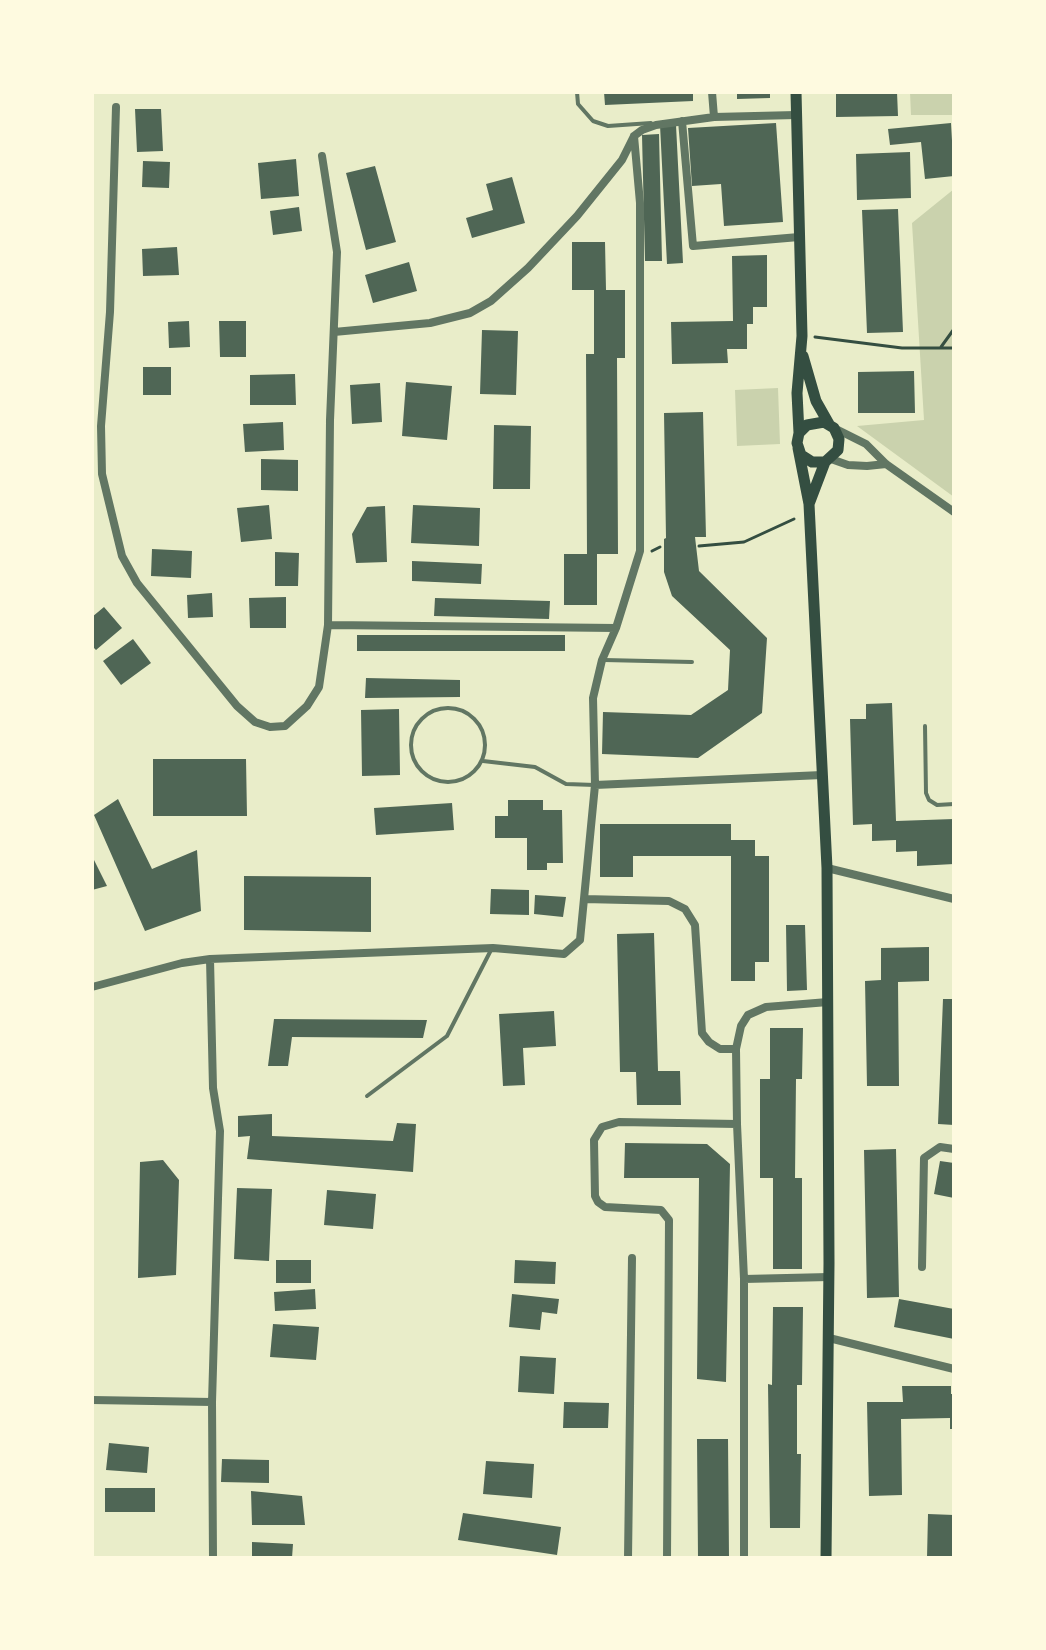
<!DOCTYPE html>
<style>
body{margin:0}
#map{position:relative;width:1046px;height:1650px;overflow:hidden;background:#e9edc9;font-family:"Source Sans 3",sans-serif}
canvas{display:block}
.frame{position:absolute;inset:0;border:94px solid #fefae0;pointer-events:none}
</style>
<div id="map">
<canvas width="1046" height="1650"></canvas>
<div class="frame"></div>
</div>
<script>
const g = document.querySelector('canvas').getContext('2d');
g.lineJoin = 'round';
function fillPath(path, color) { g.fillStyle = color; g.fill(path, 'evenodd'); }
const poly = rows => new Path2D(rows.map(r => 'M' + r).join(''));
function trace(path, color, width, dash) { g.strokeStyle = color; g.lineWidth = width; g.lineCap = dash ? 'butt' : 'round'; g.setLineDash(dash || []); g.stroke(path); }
fillPath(poly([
 [910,92,954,92,954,115,911,115],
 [954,189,954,497,857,426,924,420,912,223],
 [778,388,780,444,737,446,735,390]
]), '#cad2ad');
fillPath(poly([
 [604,92,693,92,693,101,605,105],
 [737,92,770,92,770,98,737,99],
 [836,92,897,92,898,116,836,117],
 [135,109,161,109,163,151,137,152],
 [776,123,783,222,724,226,721,184,692,186,688,128],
 [951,123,954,176,925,179,921,142,890,145,888,129],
 [660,125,676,125,683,263,667,264],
 [659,134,662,261,645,261,642,135],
 [910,152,911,198,857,200,856,154],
 [296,159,299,196,261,199,258,163],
 [143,161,170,162,169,188,142,187],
 [375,166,396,242,366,250,346,173],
 [512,177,525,223,472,238,466,218,493,210,486,184],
 [299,207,302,231,273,235,270,211],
 [898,209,903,332,867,333,862,210],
 [572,242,605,242,606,290,625,290,625,358,617,358,618,554,597,554,597,605,564,605,564,554,587,554,586,354,594,354,594,290,572,290],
 [177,247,179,275,143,276,142,249],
 [767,255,767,307,753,307,753,324,747,324,747,349,727,349,728,363,672,364,671,322,733,321,732,256],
 [409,262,417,291,373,303,365,275],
 [189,321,190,347,169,348,168,322],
 [219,321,246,321,246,357,220,357],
 [482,330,518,331,516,395,480,394],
 [143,367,171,367,171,395,143,395],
 [914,371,915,413,858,413,858,372],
 [295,374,296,405,250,405,250,375],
 [406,382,452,386,447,440,402,436],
 [380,383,382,422,352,424,350,385],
 [703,412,706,537,695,537,699,571,767,638,762,713,698,758,602,754,603,712,691,715,728,690,730,650,672,596,664,572,664,539,666,538,664,413],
 [283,422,284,450,245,452,243,424],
 [494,425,531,426,530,489,493,489],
 [261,459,298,460,298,491,261,490],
 [269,505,272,539,241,542,237,508],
 [413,505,480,508,479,546,411,543],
 [385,506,387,562,356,563,352,534,367,507],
 [152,549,192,551,191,578,151,576],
 [275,552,299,553,298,586,275,586],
 [412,561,482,564,481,584,412,581],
 [212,593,213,617,188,618,187,595],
 [286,597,286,628,250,628,249,598],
 [435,598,550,601,549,619,434,616],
 [104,607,122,628,96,650,92,646,92,617],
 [357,635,565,635,565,651,357,651],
 [133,639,151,663,121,685,103,661],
 [366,678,460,680,460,697,365,698],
 [892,703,896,821,954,819,954,864,917,866,917,851,896,852,896,840,872,841,872,824,853,825,850,719,866,719,866,704],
 [399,709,400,775,362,776,361,710],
 [153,759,246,759,247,816,153,816],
 [118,799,152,869,197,850,201,911,145,931,94,815],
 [508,800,543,800,543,810,562,810,563,863,547,863,547,870,527,870,527,838,495,838,495,816,508,816],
 [452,803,454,830,376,835,374,808],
 [600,824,731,824,731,840,755,840,755,856,769,856,769,962,755,962,755,981,731,981,731,856,633,856,633,877,600,877],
 [92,856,107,886,92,890],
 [244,876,371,877,371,932,244,930],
 [491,889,529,890,529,915,490,914],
 [535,895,566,897,563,917,534,914],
 [786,925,805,925,807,990,787,991],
 [654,933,658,1071,680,1071,681,1105,637,1105,636,1072,620,1072,617,934],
 [929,947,929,981,898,982,899,1086,867,1086,865,981,881,980,881,948],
 [943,999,954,999,954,1125,938,1124],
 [554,1011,556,1046,523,1048,525,1085,503,1086,499,1014],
 [274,1019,427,1020,423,1038,292,1037,288,1066,268,1066],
 [770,1028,803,1028,802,1079,796,1079,795,1178,802,1178,802,1269,773,1269,773,1178,760,1178,760,1079,770,1079],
 [272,1114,272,1136,393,1141,397,1123,416,1124,413,1172,247,1159,250,1136,238,1137,238,1116],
 [625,1143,707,1144,730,1164,726,1382,697,1379,699,1178,624,1178],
 [896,1149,899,1297,867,1298,864,1150],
 [163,1160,179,1180,176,1275,138,1278,140,1162],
 [940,1161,954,1163,954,1198,934,1194],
 [237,1188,272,1189,269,1261,234,1259],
 [327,1190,376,1194,373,1229,324,1225],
 [276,1260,311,1260,311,1283,276,1283],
 [515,1260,556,1262,555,1284,514,1283],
 [315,1289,316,1309,275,1311,274,1292],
 [512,1294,559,1299,557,1314,542,1312,540,1330,509,1327],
 [899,1299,954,1309,954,1339,894,1327],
 [773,1307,803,1307,802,1385,797,1385,797,1454,801,1454,800,1528,770,1528,768,1384,772,1385],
 [273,1324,319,1327,316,1360,270,1357],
 [520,1356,556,1358,554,1394,518,1392],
 [902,1386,951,1386,951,1394,954,1394,954,1429,950,1429,950,1418,901,1419,902,1495,869,1496,867,1402,903,1402],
 [564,1402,609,1403,608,1428,563,1428],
 [697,1439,728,1439,729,1558,698,1558],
 [109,1443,149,1447,147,1473,106,1470],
 [222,1459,269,1460,269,1483,221,1482],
 [486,1461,534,1464,532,1498,483,1494],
 [105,1488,155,1488,155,1512,105,1512],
 [251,1491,302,1496,305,1525,252,1525],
 [463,1513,561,1527,557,1555,458,1540],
 [928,1514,954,1515,954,1558,927,1558],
 [252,1542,293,1544,292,1558,252,1558]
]), '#4f6655');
trace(poly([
 [815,337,902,348,954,348],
 [941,347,954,329],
 [699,546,744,542,794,519],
 [652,551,660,547]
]), '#344e41', 3);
trace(poly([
 [577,92,578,104,593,121,608,126,651,123],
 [604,660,692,662],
 '411 745a37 37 0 1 1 74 0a37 37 0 1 1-74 0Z',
 [925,726,926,793,929,800,937,805,954,804],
 [483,761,535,767,566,784,595,785],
 [367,1096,447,1036,491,950]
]), '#617663', 4);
trace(poly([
 [712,92,714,117],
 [116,107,110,312,101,426,102,474,122,556,137,583,237,706,255,722,270,727,285,726,307,706,319,687,328,625,330,420,337,252,322,156],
 [682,121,693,246,799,237],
 [334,332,430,323,470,313,491,301,528,268,577,216,622,160,634,136,642,130,656,125,714,117,796,115],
 [834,428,866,444,886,464,954,512],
 [831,459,848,465,867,466,886,464],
 [328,625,616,628,640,551,640,203,634,136],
 [595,785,593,698,602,660,616,628],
 [827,868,954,899],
 [584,899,669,901,685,909,695,925,702,1033,709,1042,720,1049,736,1049,737,1124,744,1279,744,1558],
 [210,959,213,1088,220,1131,212,1402,213,1558],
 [92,987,182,963,210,959,493,948,564,954,580,940,595,785,822,775],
 [736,1049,741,1026,748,1015,766,1007,828,1002],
 [922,1267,924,1158,940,1147,954,1149],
 [744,1279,829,1277],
 [829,1338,954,1369],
 [92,1400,212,1402],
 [628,1558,632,1258],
 [667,1558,669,1220,661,1210,605,1207,598,1202,595,1196,594,1140,602,1127,619,1122,737,1124]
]), '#617663', 8);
trace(poly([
 [796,92,802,336,797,393,799,433,797,443,801,455,812,462,825,462,838,450,839,439,834,428,824,422,807,425,799,433],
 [803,356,816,401,829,424],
 [798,448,809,504,827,868,829,1263,826,1558],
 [809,504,825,462]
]), '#344e41', 11);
</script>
